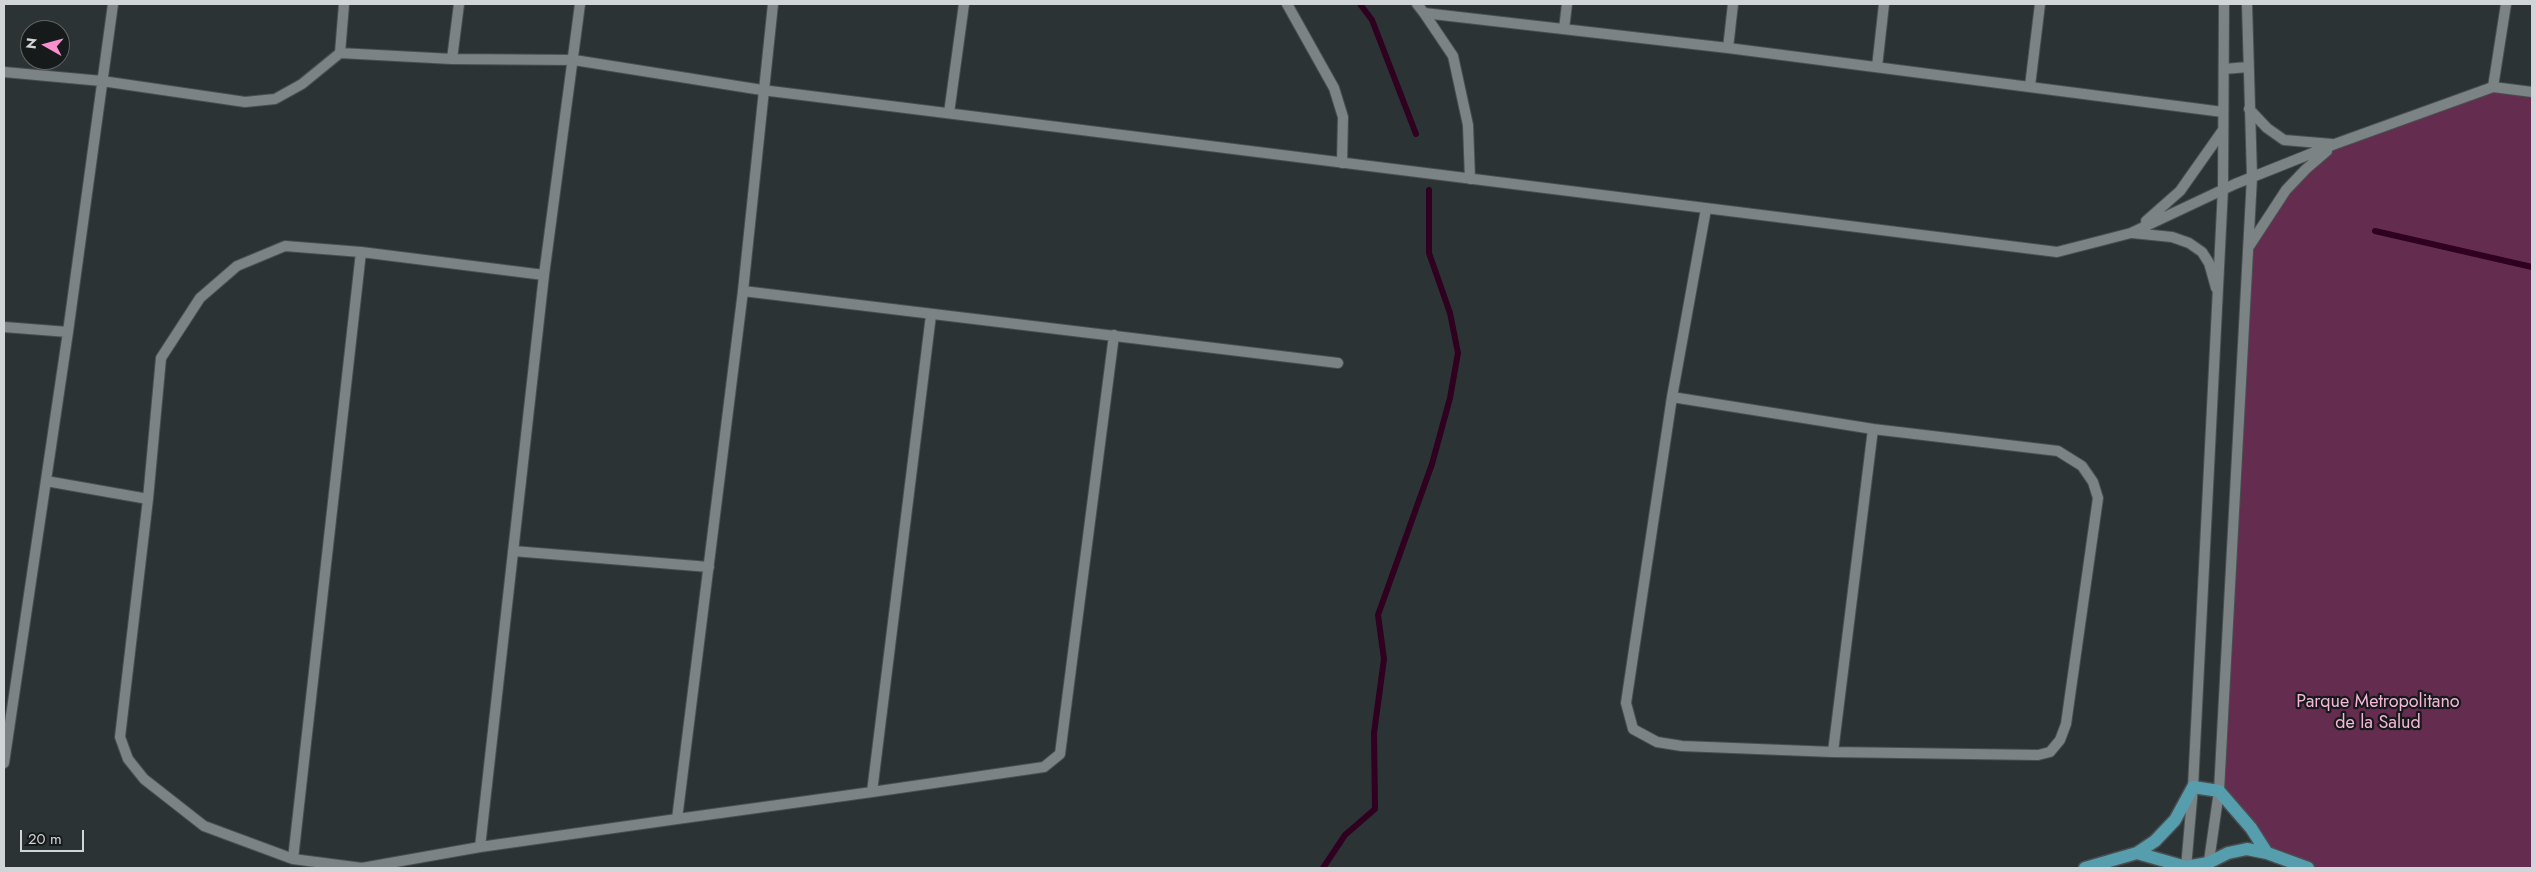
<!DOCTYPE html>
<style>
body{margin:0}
#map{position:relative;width:2536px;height:872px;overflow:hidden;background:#2c3335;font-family:Jost,sans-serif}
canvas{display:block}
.frame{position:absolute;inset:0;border:5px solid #d1d5d7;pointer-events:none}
.north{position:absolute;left:20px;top:20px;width:50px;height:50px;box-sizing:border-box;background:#171a1b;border:1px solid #616566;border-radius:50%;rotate:277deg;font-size:14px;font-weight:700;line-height:20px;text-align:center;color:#d1d5d7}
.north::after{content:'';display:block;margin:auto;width:18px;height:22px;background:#f790ce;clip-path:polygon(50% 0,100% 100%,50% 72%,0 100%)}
.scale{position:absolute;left:20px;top:830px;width:64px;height:22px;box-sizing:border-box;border:2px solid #d1d5d7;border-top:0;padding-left:6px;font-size:15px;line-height:18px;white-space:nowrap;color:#d1d5d7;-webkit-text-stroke:4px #171a1b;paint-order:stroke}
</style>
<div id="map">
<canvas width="2536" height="872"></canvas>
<div class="frame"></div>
<div class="north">N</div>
<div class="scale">20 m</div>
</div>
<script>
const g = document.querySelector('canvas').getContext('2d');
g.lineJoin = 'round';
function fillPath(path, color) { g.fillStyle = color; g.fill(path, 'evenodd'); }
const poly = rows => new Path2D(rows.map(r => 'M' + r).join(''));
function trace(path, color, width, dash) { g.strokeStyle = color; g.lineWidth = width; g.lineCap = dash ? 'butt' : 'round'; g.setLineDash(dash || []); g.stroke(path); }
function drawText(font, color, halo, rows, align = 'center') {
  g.font = font + ' Jost,sans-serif'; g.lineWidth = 4.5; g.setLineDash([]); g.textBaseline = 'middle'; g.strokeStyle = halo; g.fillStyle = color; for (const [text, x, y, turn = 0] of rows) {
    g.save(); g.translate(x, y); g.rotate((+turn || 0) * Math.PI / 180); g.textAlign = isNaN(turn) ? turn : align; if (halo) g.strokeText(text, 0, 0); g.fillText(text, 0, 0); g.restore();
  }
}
fillPath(poly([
 [2493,87,2532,91,2532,868,2308,868,2267,853,2219,791,2248,248,2263,222,2335,144]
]), '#642d4f');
trace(poly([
 [1360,4,1372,20,1416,134],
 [2375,231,2532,267],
 [1323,868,1345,835,1375,809,1374,733,1384,659,1378,615,1432,464,1450,398,1458,353,1450,313,1429,253,1429,190]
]), '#2f0020', 6);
const minor = poly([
 [1287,4,1334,88,1343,117,1342,163],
 [1417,4,1424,13,1728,48,2223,112],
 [1424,13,1453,56,1468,125,1470,179],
 [1564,29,1567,4],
 [1728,48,1733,4],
 [340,53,344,4],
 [452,59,459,4],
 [1877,67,1884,4],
 [2224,69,2248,67],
 [4,72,102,81,245,102,275,99,302,84,340,53,452,59,574,60,762,90,2057,252,2131,233,2235,184,2335,144,2493,87,2532,92],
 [2030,86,2040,4],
 [2493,87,2506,4],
 [2249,109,2267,128,2284,140,2332,144],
 [949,113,964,4],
 [2146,221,2180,191,2223,130],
 [2132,233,2172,237,2189,243,2202,252,2209,263,2216,288],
 [2250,245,2286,190,2306,169,2327,151],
 [361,252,293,859,362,868,480,847,677,819,743,291,1338,363],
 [743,291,773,4],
 [4,327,68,332],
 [1672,397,1873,429,2058,451,2082,466,2093,482,2098,498,2066,724,2060,740,2050,752,2038,755,1833,752,1682,746,1657,742,1633,729,1626,703,1672,397,1706,209],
 [46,481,148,499],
 [513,551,709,567],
 [1833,752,1873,429],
 [4,763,68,332,113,4],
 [872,792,1044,767,1060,754,1114,335],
 [677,819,872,792,931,315],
 [480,847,544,275,580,4],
 [293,859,204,826,144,779,128,759,120,737,148,499,161,358,200,298,237,266,285,246,361,252,544,275],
 [2186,868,2193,787,2223,188,2224,4],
 [2208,868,2219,791,2252,177,2247,4]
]);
const primary = poly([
 [2137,853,2186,867,2208,863,2228,853,2247,849,2267,853,2308,868],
 [2085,868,2137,853,2155,841,2175,820,2193,787,2219,791,2251,828,2267,853]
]);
trace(minor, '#494f50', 12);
trace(primary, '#494f50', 15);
trace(minor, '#7b8385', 10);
trace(primary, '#569eae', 12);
drawText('18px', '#f5b6da', '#171a1b', [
 ["Parque Metropolitano",2378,703],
 ["de la Salud",2378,724]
]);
</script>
